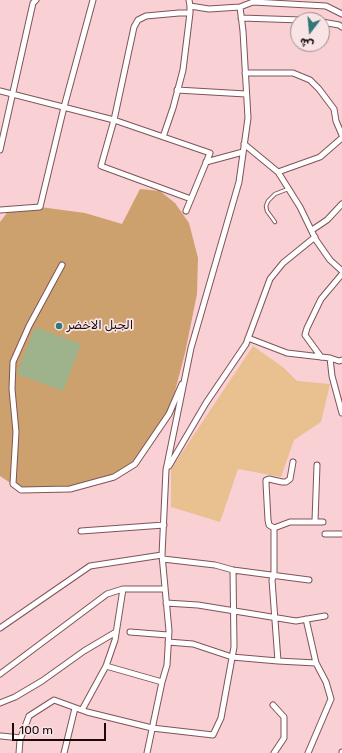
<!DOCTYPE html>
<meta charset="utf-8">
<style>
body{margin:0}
#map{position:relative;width:342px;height:753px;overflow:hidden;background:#f9d0d4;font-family:Rubik,"Noto Sans Arabic",sans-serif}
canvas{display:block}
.north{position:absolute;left:290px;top:12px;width:40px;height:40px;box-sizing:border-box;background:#f8e3e5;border:1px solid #a08c8f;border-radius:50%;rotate:196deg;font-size:11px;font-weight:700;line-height:16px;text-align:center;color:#1b0a0d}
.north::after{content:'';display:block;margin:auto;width:14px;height:18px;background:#2f7875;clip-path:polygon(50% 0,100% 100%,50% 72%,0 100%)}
.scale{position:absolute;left:12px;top:723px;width:94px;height:18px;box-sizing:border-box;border:2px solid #1b0a0d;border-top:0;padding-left:5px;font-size:12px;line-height:14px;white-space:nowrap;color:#1b0a0d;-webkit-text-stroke:3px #f8e3e5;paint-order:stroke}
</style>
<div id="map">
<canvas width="342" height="753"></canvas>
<div class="north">ش</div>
<div class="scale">100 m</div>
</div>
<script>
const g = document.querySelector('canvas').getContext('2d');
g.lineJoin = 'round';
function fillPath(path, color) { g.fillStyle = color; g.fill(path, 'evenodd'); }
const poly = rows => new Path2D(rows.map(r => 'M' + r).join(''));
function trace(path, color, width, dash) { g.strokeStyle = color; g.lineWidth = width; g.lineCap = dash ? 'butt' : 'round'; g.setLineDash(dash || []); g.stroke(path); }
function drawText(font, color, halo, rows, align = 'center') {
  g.font = font + ' Rubik,"Noto Sans Arabic",sans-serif'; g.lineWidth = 3.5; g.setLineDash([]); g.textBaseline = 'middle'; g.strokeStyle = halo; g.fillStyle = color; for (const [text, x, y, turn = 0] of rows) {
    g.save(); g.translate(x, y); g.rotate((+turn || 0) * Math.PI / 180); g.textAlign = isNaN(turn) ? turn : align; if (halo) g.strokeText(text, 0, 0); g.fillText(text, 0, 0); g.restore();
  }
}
fillPath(poly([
 [253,346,284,368,297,381,330,384,321,422,294,440,281,477,238,469,220,522,171,507,171,469]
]), '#e9c08f');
fillPath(poly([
 [140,189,160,191,175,203,189,223,198,258,197,294,185,353,169,414,135,464,114,477,70,489,21,490,0,476,0,222,10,209,40,207,85,213,122,224]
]), '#cca16d');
fillPath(poly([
 [35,327,81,344,63,391,17,374]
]), '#9eb28c');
const service = poly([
 [275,222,267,211,266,206,268,201,275,194,288,189]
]);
const minor = poly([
 [189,0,190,6,209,9,240,7,253,2,326,6,342,14],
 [190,6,190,13,179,13,146,16,138,20,134,27,114,120,101,166,191,199],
 [241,18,301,20],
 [322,22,339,25,342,27],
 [245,73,293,73,310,80,319,89,334,109,336,121,342,135],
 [177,90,246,94],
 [0,91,114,120,210,153,186,211],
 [163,137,173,108,183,70,190,13],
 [244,144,278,172,300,207,316,240,330,260,342,271],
 [0,150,33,3,36,0],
 [206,162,243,152],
 [278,172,320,157,342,138],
 [0,210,40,207,64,107,93,0],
 [312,230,327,220,342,204],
 [62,265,29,326,13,362,12,389,16,432,13,484,21,490,70,489,114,477,135,464,169,414,182,384],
 [248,338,287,353,330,358,339,361,342,360],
 [321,357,305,335,307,328,321,299,342,274],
 [330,358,332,376,342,413],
 [169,466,206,403,246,344,270,279,283,263,315,237],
 [315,521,317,465],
 [274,528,290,522,323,522],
 [81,531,164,525],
 [325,534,342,534],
 [163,559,215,565,233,570,309,580],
 [166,603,198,605,296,621,325,616],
 [306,619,316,663,326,682,331,699,308,753],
 [0,628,90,566,162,555],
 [130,632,168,635],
 [168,642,193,644,232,657,278,661,316,663],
 [278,661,272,580,274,575,274,528,269,525,268,520,266,483,266,480,269,479,282,482,286,482,290,479,293,462],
 [106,666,162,682],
 [0,674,107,594,123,589,165,589],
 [0,703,15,697,42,681,84,651,116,632],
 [273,705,284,717,284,738,274,753],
 [82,710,106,666,115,640,123,589],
 [1,736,21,738],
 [19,753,20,740,29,716,54,700,87,712,152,728,213,735,221,718,234,647,233,570],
 [64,753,75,708],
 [147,753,162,682,167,665,169,631,162,555,166,470,191,348,239,182,248,118,243,31,240,7],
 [342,753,342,752]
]);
trace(service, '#7f5459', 4.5);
trace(minor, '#7f5459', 7);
trace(service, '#fff', 2.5);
trace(minor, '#fff', 5);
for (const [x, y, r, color] of [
 [59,326,4,"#2f7875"]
]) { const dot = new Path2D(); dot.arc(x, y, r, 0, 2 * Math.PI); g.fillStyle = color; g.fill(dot); trace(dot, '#f8e3e5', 1.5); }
drawText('12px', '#1b0a0d', '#f8e3e5', [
 ["الجبل الاخضر",67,326]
], 'left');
</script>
